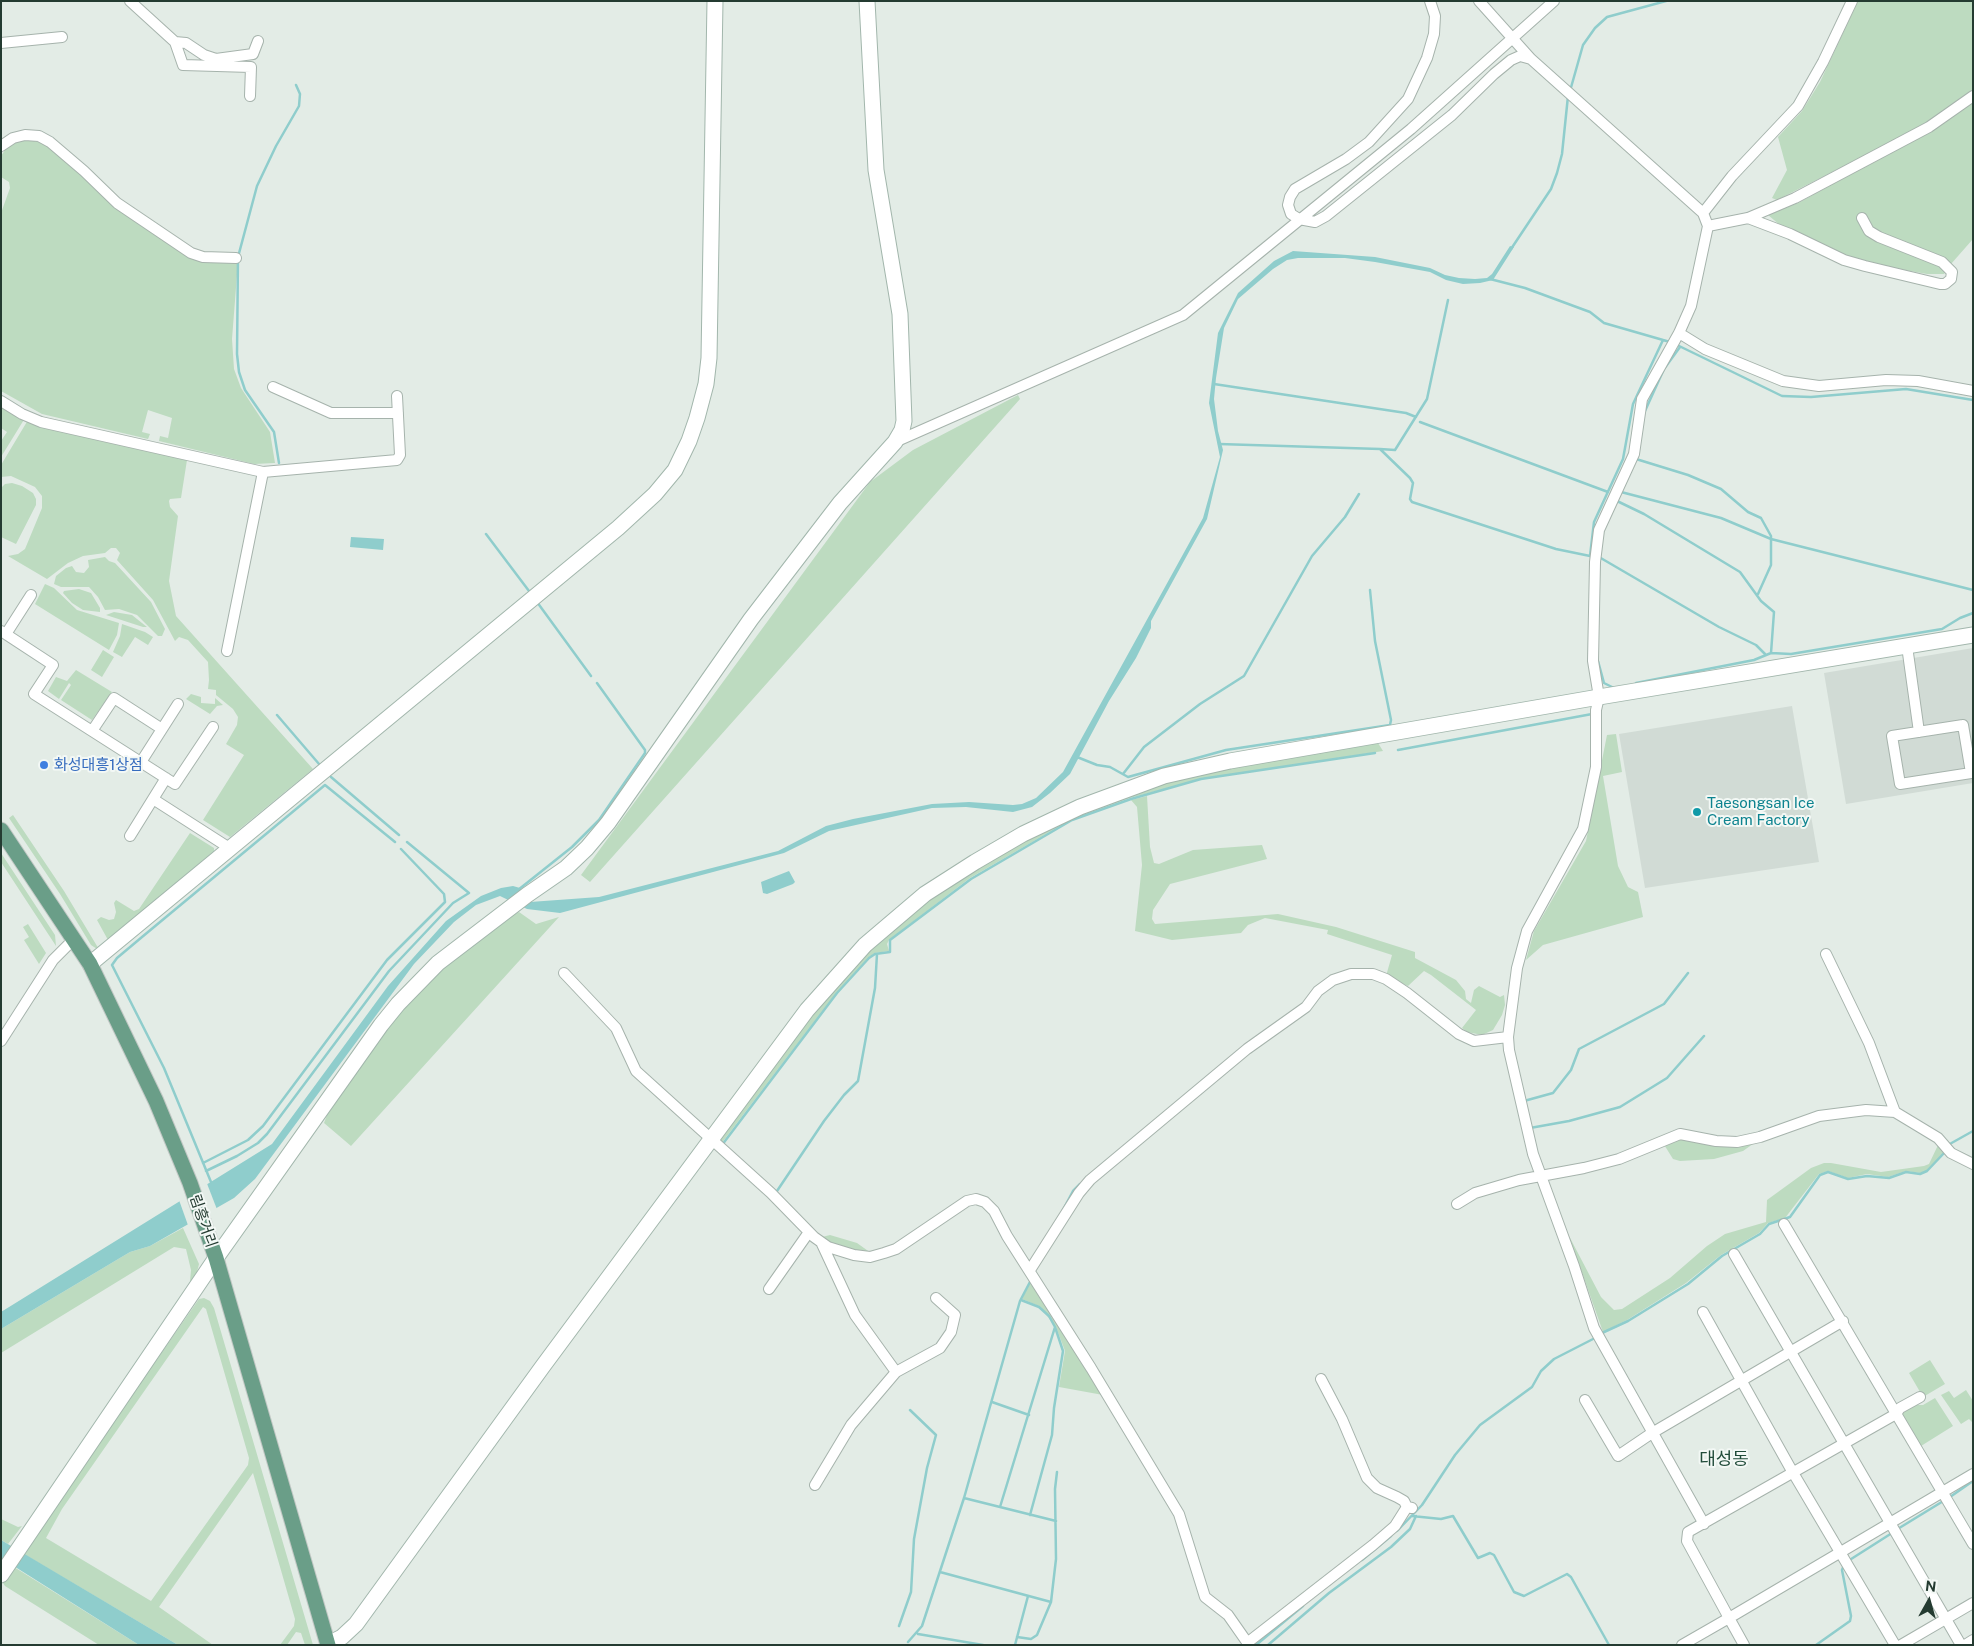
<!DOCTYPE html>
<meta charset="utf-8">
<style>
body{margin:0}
#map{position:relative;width:1974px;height:1646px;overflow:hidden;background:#e3ece6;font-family:"Public Sans",sans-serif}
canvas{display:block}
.frame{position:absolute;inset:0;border:2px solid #243b31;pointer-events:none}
.north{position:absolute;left:1904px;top:1576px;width:50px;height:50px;-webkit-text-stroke:4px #f3f8f5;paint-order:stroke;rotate:7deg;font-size:14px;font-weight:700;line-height:20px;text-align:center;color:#243b31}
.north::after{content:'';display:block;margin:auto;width:18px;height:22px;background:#243b31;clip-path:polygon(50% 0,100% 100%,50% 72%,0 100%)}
</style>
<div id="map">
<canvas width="1974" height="1646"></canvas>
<div class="frame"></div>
<div class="north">N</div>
</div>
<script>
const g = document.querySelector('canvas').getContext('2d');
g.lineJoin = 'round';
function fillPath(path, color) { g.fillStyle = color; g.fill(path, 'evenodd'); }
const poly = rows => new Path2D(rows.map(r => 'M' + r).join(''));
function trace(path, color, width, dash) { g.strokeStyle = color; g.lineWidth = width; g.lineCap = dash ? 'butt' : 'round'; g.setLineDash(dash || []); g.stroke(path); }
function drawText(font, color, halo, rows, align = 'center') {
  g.font = font + ' "Public Sans","Noto Sans KR",sans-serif'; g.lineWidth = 4; g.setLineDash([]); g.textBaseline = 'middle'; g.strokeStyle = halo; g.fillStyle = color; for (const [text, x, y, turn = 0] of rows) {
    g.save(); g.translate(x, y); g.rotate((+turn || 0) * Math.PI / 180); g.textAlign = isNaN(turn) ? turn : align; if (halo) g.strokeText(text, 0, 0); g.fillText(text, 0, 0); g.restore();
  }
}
fillPath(poly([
 [1973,648,1973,783,1846,804,1824,673],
 [1792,706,1819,862,1645,888,1619,734]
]), '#d1dbd5');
fillPath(poly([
 [1858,1,1973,1,1973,89,1919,128,1777,200,1772,198,1787,170,1778,137,1802,111,1820,82],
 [1973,102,1973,239,1951,264,1901,244,1860,223,1947,270,1944,274,1927,274,1866,263,1839,254,1780,225,1768,215,1800,202,1936,128],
 [25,139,47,144,168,241,238,262,232,339,234,369,241,388,270,432,275,463,254,464,159,441,160,436,168,438,172,418,148,410,142,432,150,434,148,439,42,414,1,391,1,213,10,188,9,182,1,177,1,156,7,147,15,141],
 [1018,395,1020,399,590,882,581,875,870,482,913,450],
 [1,403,25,418,1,457,1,441,7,432,1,428],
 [28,420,187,460,181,498,170,499,169,501,170,507,178,516,169,581,176,616,313,769,230,837,203,820,244,755,226,744,237,725,238,717,233,709,216,695,216,690,208,689,209,680,208,662,188,640,179,637,175,641,153,600,117,560,120,553,116,548,111,548,105,553,83,556,68,563,47,579,8,556,18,554,25,549,42,508,42,496,35,487,11,476,1,477,1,465],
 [12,483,22,486,33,493,36,499,36,505,16,544,1,537,1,488,5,484],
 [105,557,109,561,115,563,151,602,165,629,162,636,158,636,137,615,119,609,105,610,98,597,89,587,61,587,54,584,56,576,66,568,72,566,76,572,84,573,89,567,88,560],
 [45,584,54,588,77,610,119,623,117,635,109,650,35,604],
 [79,589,91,593,100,608,100,612,83,610,72,603,63,593,64,591],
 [114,612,132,615,147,627,143,627,106,615],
 [122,624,145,632,153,637,148,645,135,637,122,657,113,652,120,636],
 [103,650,114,657,102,677,91,670],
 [76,670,112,692,92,720,61,700,71,685,69,683,59,699,48,691,56,677,67,681],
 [191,694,201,697,201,703,215,704,215,698,223,705,217,706,210,714,186,699],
 [1616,734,1622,772,1603,776,1618,866,1628,887,1638,892,1643,917,1543,945,1526,960,1534,931,1586,841,1607,735],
 [1378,743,1383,751,1201,779,1130,798,1072,819,970,878,889,940,887,944,889,951,875,953,869,957,836,993,721,1144,716,1140,812,1010,870,946,934,895,980,864,1047,827,1147,788,1211,771],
 [1147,796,1150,847,1154,863,1159,864,1193,850,1262,845,1267,859,1170,884,1153,910,1152,919,1155,924,1278,914,1336,927,1415,952,1415,958,1456,980,1465,991,1466,999,1471,1003,1474,990,1479,986,1500,997,1504,995,1505,1005,1502,1015,1493,1030,1482,1035,1467,1032,1462,1028,1476,1010,1431,975,1424,971,1408,986,1386,976,1392,955,1327,934,1328,930,1265,918,1248,925,1241,933,1172,940,1135,931,1142,865,1137,807,1131,800],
 [13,815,64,891,100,951,91,945,60,894,9,818],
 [190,833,214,848,214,851,108,940,97,920,101,917,109,920,114,919,116,912,114,903,116,900,134,911,139,909],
 [1,853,55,935,56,946,1,862],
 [519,912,536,924,559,917,351,1146,324,1123,327,1115,399,1013,444,967,504,920],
 [28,924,46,953,39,964,24,940,29,937,23,927],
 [1680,1136,1760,1139,1743,1151,1714,1159,1680,1161,1673,1159,1663,1143],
 [1939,1143,1945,1148,1943,1155,1926,1171,1920,1173,1906,1171,1888,1177,1867,1174,1848,1178,1828,1171,1819,1174,1785,1218,1768,1223,1759,1233,1721,1255,1686,1283,1627,1320,1603,1332,1569,1236,1601,1297,1614,1310,1622,1309,1670,1278,1707,1246,1725,1234,1766,1222,1767,1200,1811,1168,1824,1163,1831,1163,1881,1172,1924,1166,1929,1164],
 [183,1228,199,1264,195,1280,190,1281,191,1270,186,1249,174,1247,1,1353,1,1329,130,1252,150,1246],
 [830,1235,857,1243,871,1253,860,1253,831,1243,822,1237],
 [1034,1280,1103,1395,1059,1387,1065,1351,1056,1327,1039,1306,1022,1299,1030,1283],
 [204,1298,210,1301,214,1308,313,1645,305,1645,301,1633,296,1632,287,1645,280,1645,294,1626,295,1619,253,1473,159,1607,213,1645,178,1645,22,1553,199,1299],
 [203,1307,206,1309,249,1458,248,1465,151,1601,46,1538,62,1509],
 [1930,1360,1945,1384,1923,1397,1909,1373],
 [1966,1390,1973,1401,1973,1423,1969,1419,1961,1424,1941,1395,1949,1391,1954,1398],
 [1935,1398,1953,1426,1921,1446,1900,1413,1912,1405,1923,1405],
 [1,1519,18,1527,22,1526,8,1544,1,1540],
 [14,1567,139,1645,99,1645,5,1586,3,1583]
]), '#bddbc0');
fillPath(poly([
 [1510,246,1514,247,1493,280,1480,283,1463,284,1446,280,1430,272,1375,262,1345,258,1298,258,1287,260,1273,269,1238,299,1224,328,1216,378,1214,399,1218,431,1223,450,1207,519,1151,621,1151,628,1136,658,1109,701,1070,774,1050,793,1032,807,1013,812,966,807,932,808,829,831,784,853,560,913,527,909,500,896,476,905,454,922,414,964,255,1179,234,1198,150,1246,130,1252,1,1329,1,1312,272,1144,388,986,446,921,481,896,501,888,513,886,520,888,530,902,599,897,778,851,826,826,853,819,932,804,969,802,1013,805,1022,804,1036,798,1063,772,1203,518,1220,457,1209,403,1218,333,1238,293,1274,261,1293,251,1375,257,1430,268,1445,275,1459,278,1475,279,1487,278,1492,274],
 [351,537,384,539,383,550,350,547],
 [789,871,795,882,793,884,767,894,763,893,761,882],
 [1,1540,178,1645,139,1645,1,1558]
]), '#8fcdcc');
fillPath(poly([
 [206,1181,218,1212,189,1228,179,1200]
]), '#e3ece6');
trace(poly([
 [1570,91,1583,45,1595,28,1607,17,1666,1],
 [1511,249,1551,189,1557,173,1562,154,1568,96],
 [1490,279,1525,288,1590,312,1604,323,1670,342],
 [1675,344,1782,396,1811,397,1906,389,1973,400],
 [1214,384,1406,413,1416,417],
 [1645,411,1664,369,1680,347],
 [1420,422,1608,492],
 [1219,444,1380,449,1410,478,1413,483,1410,499,1412,502,1556,549,1590,556,1594,522,1623,459,1633,404,1663,340],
 [1380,449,1395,450,1427,399,1448,300],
 [1636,459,1688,475,1721,489,1748,512,1761,518,1771,536,1771,565,1758,594],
 [279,463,274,432,245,390,239,372,237,354,238,257,257,186,276,146,299,106,300,94,296,85],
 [1621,492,1721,518,1771,539,1973,590],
 [1617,501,1644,514,1740,572,1761,601,1774,612,1771,653],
 [486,534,529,591],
 [1599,557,1719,627,1756,645,1766,655],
 [537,602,591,676],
 [1598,661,1604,683,1614,688],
 [1636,683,1754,660,1771,653,1791,654,1942,629,1960,618,1973,613],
 [277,715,319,764],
 [1398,750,1592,714],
 [1077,757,1097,765,1110,767,1128,777,1226,750,1390,725,1391,720,1375,641,1370,590],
 [1123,774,1144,747,1200,704,1244,676,1312,556,1345,517,1359,494],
 [331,777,399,835],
 [518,890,572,847,599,820,645,753,645,750,597,683],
 [1524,1101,1553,1093,1571,1070,1579,1049,1664,1004,1688,973],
 [1530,1128,1569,1121,1620,1107,1667,1078,1704,1036],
 [722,1145,837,993,869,958,875,954,890,952,890,940,971,879,1072,820,1131,799,1201,779,1375,753],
 [1948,1145,1973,1131],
 [203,1163,248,1140,263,1126,387,960,445,902,444,894,401,849],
 [206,1171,237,1156,258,1143,267,1134,389,971,453,903,469,893,407,842],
 [211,1182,164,1068,112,965,117,958,142,937,325,785,395,842],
 [777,1191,824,1121,844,1095,858,1081,875,988,877,954],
 [1063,1210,1073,1191,1080,1184],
 [1021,1300,1039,1307,1049,1316,1055,1327,1063,1351,1054,1408,1052,1435,1030,1515],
 [1602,1333,1628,1321,1688,1284,1722,1256,1760,1234,1769,1224,1790,1217,1820,1175,1828,1172,1848,1179,1867,1176,1889,1178,1906,1172,1920,1174,1927,1171,1945,1152],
 [992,1402,1029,1415],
 [1950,1497,1973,1481],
 [964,1498,1056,1521],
 [1000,1507,1055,1327],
 [1412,1516,1441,1519,1453,1516,1478,1558,1490,1553,1494,1555,1514,1592,1524,1596,1567,1574,1571,1577,1609,1645],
 [1896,1530,1945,1500],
 [1397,1531,1422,1505,1455,1455,1480,1425,1532,1387,1541,1371,1554,1359,1595,1338],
 [1362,1560,1391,1536],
 [1848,1561,1892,1533],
 [940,1572,1051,1602],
 [899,1626,911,1592,914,1539,927,1468,936,1435,910,1410],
 [918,1634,983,1645],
 [1017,1637,1031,1639,1037,1635,1051,1602,1056,1559,1055,1489,1057,1472],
 [908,1642,922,1626,964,1498,1020,1301,1031,1280],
 [1015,1645,1028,1596],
 [1256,1645,1303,1606],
 [1268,1645,1329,1593,1391,1547,1410,1529,1416,1516],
 [1816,1645,1850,1621,1851,1616,1842,1570,1844,1565]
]), '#8fcdcc', 2.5);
const street = poly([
 [130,1,175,42,183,65,251,67,250,96],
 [1430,1,1435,16,1434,34,1427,58,1408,99,1369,142,1346,159,1295,189,1290,197,1288,205,1291,214,1299,219,1315,222,1326,216,1452,115,1494,74,1511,60,1520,56,1531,59],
 [1479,1,1531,59,1703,213,1708,226,1691,306,1679,333,1642,399,1634,454,1599,530,1595,562,1593,661,1599,697,1596,710,1596,767,1583,829,1527,931,1517,968,1508,1037,1509,1050,1533,1154,1574,1266,1594,1328,1704,1524],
 [175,42,186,43,204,55,216,59,253,54,258,41],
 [1,43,62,37],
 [1,146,13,138,25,135,39,136,50,142,84,171,117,203,191,253,203,257,236,258],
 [1703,213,1732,176,1798,106,1823,62,1852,1],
 [1748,218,1790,234,1844,260,1865,266,1940,284,1945,284,1951,279,1952,272,1942,262,1879,237,1869,231,1862,218],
 [1708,226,1748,218,1795,198,1929,127,1973,96],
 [1679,333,1705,349,1783,381,1819,386,1886,380,1918,381,1973,391],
 [273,387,331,413,398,413],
 [1,401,22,414,41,422,263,472,397,460,400,455,397,396],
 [895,442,1183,315,1411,129,1554,1],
 [1,631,53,665,34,694,175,784,213,727],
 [6,634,31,595],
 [1907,646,1919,732],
 [227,651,263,472],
 [1963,725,1971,773,1900,784,1892,736,1963,725],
 [92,731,114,698,162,729],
 [141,762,178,704],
 [153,799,231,849],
 [130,836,166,778],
 [1826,954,1869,1043,1895,1112,1938,1138,1951,1153,1973,1164],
 [564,973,616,1028,636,1071,771,1193,814,1237,828,1247,854,1255,870,1257,884,1253,896,1249,967,1201,976,1199,985,1202,994,1211,1007,1236,1091,1368,1179,1514,1205,1597,1228,1615,1249,1645],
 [1,1041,53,960,74,939],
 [1457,1204,1475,1193,1519,1180,1584,1168,1619,1159,1680,1134,1716,1141,1737,1142,1760,1137,1819,1116,1866,1110,1895,1112],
 [1784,1224,1973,1544],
 [821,1242,855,1315,896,1372],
 [1734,1254,1961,1645],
 [1030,1270,1079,1193,1090,1180,1247,1049,1306,1007,1318,991,1333,980,1351,974,1373,974,1386,979,1407,993,1459,1034,1474,1041,1508,1037],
 [769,1289,809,1232],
 [1703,1312,1792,1471,1895,1645],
 [1321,1379,1342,1419,1367,1478,1377,1488,1397,1497,1404,1501,1407,1507,1412,1508],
 [1585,1400,1618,1456,1652,1433,1843,1321],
 [815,1485,851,1425,896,1372,940,1348,951,1332,955,1315,936,1298],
 [1247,1643,1373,1545,1395,1526,1407,1507],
 [1682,1645,1729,1618,1687,1541,1688,1532,1896,1414,1900,1408,1920,1397],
 [1744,1645,1729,1618,1973,1474],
 [1901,1645,1973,1603],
 [1965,1645,1973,1640]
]);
const secondary = poly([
 [90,964,618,528,655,494,675,470,689,441,697,418,706,384,709,358,715,1],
 [1,1575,216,1258,381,1025,398,1004,438,963,527,895,566,868,587,848,608,823,751,619,840,503,895,442,902,430,904,421,900,314,876,170,867,1],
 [328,1644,342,1637,356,1624,543,1366,807,1010,865,945,925,894,975,862,1023,834,1080,807,1164,776,1230,761,1599,697,1973,635]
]);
const primary = poly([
 [1,830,90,964,156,1101,190,1183,216,1258,328,1645]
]);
trace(street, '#a6b3ac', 12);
trace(secondary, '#a2b6ac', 17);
trace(primary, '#c2c8c5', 17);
trace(street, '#fff', 10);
trace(secondary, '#fff', 15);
trace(primary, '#6a9e88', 15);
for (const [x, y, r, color] of [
 [44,765,5,"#3f7fe0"],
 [1697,812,5,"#0f9aa8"]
]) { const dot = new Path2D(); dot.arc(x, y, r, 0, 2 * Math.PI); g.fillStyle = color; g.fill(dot); trace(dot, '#f3f8f5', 2); }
drawText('15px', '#366cbe', '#f3f8f5', [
 ["화성대흥1상점",54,765]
], 'left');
drawText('15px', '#0d838f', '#f3f8f5', [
 ["Taesongsan Ice",1707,803],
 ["Cream Factory",1707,820]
], 'left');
drawText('15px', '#243b31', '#f3f8f5', [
 ["림흥거리",203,1221,71]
]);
drawText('18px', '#214c3a', '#f3f8f5', [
 ["대성동",1724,1459]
]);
</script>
